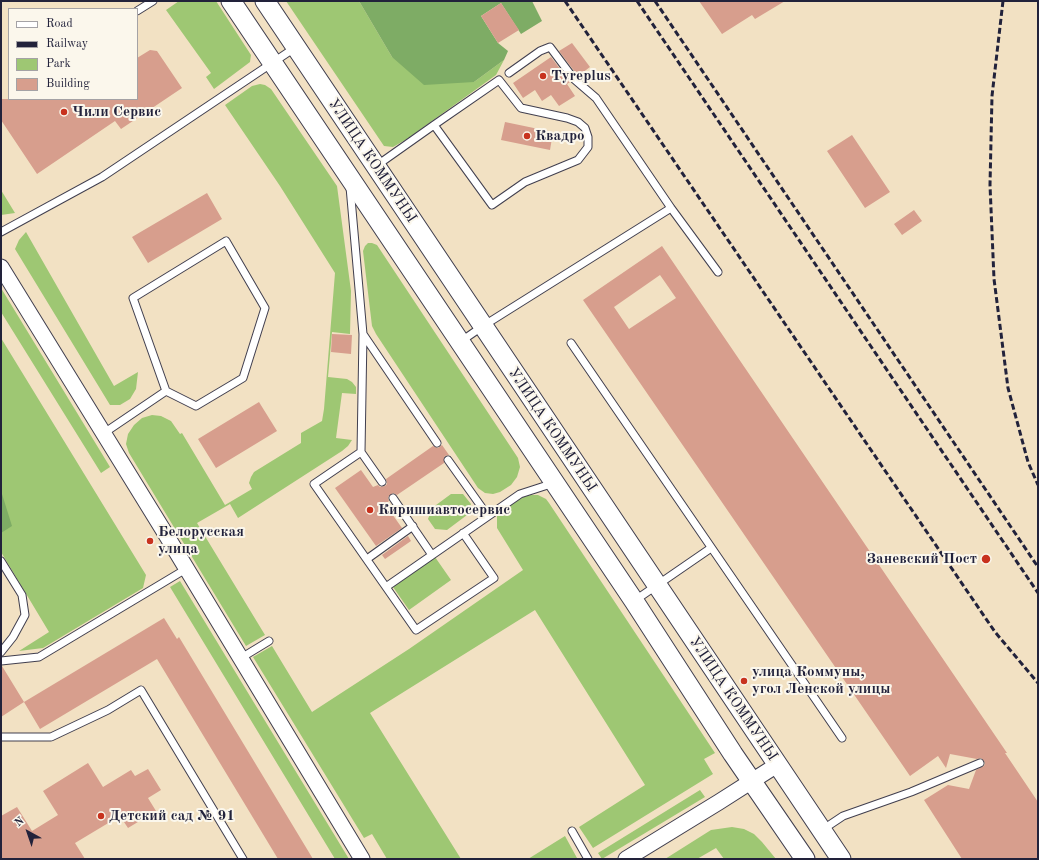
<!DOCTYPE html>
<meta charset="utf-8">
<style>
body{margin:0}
#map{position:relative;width:1039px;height:860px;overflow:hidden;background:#f2e1c3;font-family:"Old Standard TT",serif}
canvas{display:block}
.frame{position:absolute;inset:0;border:2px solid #22223b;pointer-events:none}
.legend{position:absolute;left:8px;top:8px;width:130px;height:92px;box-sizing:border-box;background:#fbf7ec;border:1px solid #a4a2a5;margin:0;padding:5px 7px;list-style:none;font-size:12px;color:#22223b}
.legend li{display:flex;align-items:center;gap:8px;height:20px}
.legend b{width:20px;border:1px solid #a4a2a5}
.north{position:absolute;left:8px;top:812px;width:40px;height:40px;-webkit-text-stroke:3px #fbf7ec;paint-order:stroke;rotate:320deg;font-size:11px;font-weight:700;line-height:16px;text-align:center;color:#22223b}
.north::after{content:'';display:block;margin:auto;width:14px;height:18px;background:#22223b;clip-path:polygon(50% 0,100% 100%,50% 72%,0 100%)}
</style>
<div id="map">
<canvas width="1039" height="860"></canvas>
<div class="frame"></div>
<ul class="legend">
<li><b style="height:5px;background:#fff"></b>Road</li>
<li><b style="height:5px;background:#22223b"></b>Railway</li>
<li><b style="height:11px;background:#9ec773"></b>Park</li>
<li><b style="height:11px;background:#d79e8d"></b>Building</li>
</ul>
<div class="north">N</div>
</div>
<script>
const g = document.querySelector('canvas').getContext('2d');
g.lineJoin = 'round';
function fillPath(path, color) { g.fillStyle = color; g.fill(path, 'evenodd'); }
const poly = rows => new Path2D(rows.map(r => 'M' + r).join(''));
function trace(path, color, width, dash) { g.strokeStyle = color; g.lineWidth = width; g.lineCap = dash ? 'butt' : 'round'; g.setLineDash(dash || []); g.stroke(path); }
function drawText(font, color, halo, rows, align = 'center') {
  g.font = font + ' "Old Standard TT",serif'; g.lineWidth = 4; g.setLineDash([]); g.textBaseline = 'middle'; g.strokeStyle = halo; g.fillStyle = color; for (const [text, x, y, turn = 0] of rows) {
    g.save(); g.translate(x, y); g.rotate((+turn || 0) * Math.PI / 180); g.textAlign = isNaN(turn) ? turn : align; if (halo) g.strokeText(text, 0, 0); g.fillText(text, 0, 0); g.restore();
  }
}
fillPath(poly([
 [179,1,216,1,251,55,250,62,214,89,206,77,211,73,166,10],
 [286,1,359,1,392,57,474,82,504,60,496,75,407,139,393,147,384,146],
 [260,84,265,85,271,89,337,186,351,291,350,334,332,332,328,377,347,379,352,382,356,387,356,394,342,393,336,438,352,440,348,446,342,451,238,518,230,504,197,523,265,635,246,646,129,453,126,444,128,434,134,425,142,418,152,415,161,416,171,421,180,434,182,433,225,505,252,489,249,483,251,477,254,472,301,443,301,433,322,421,324,409,335,273,280,186,225,105,252,86],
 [1,190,15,213,1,215],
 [26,232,114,386,138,372,136,389,130,399,120,405,110,405,15,249,19,240],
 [368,243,372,243,377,245,518,458,520,467,517,477,511,485,500,492,493,494,485,493,478,488,376,334,372,326,363,251,365,246],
 [1,288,110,467,101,473,1,312],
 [1,338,146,575,143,588,43,648,19,651,49,632,1,552],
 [451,494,463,494,471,504,467,515,447,530,435,529,428,519,432,508],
 [531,495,538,495,546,499,549,503,715,753,704,759,713,774,593,848,579,827,645,785,535,610,370,713,461,859,387,859,372,834,364,838,253,657,272,646,312,712,409,649,523,570,497,528,497,514,523,497],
 [435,557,451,580,409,610,393,587],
 [180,581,349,859,335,859,170,587],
 [700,790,705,797,602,859,598,853],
 [732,827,744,829,754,834,762,842,776,859,724,859,716,848,697,859,665,859,711,830],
 [565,836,577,858,575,859,528,859]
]), '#9ec773');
fillPath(poly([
 [359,1,532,1,542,21,521,34,501,3,481,16,498,43,508,51,504,60,474,82,424,85,392,57],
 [1,494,2,494,12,526,1,533]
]), '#7eac65');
fillPath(poly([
 [699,1,785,1,755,19,752,15,722,34],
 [501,3,519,30,498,43,481,16],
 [572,43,590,67,578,76,559,51],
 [150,50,157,51,182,88,121,129,115,121,37,174,1,120,1,99,137,99,137,58],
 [551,57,570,82,567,84,575,96,559,106,551,95,542,101,535,90,523,98,513,83],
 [505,122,553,132,550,150,501,140],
 [852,135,890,192,865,208,827,151],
 [207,193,222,219,148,263,132,237],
 [914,210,922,221,902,235,894,224],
 [662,246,1007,753,1005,753,1038,802,1038,859,962,859,924,800,948,785,969,789,976,770,984,766,985,763,984,761,981,758,977,759,950,754,946,768,938,756,910,776,583,300],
 [660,275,676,298,629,329,614,307],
 [332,334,352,335,351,354,331,352],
 [259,402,277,431,216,468,198,439],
 [442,445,449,455,445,456,444,458,444,463,397,495,393,493,389,496,388,498,389,501,385,504,402,528,376,546,335,488,361,470,373,487,378,485,380,487,385,486,387,484,386,479,433,446,438,448],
 [408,536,411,541,385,559,382,555],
 [164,618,177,639,179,637,313,859,278,859,157,659,40,729,24,702],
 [1,666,2,666,24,702,1,717],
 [88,763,103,787,131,770,135,776,148,769,161,790,148,798,156,811,128,828,120,816,75,843,85,859,1,859,1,816,17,807,32,831,58,815,43,791]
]), '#d79e8d');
const service = poly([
 [137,11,153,1],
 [509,73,540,51,550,47,574,79,596,98,671,208,718,272],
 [376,166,434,125,499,80,521,108,567,118,578,122,585,128,588,137,588,147,578,160,525,182,492,205,434,125],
 [350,187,363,334,437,443],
 [1,232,102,177,296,47],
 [226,241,265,308,243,378,196,406,166,391,133,298,226,241],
 [363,334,361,452,314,484,416,630,494,578,463,533],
 [460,342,483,326,671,208],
 [571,343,842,738],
 [104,433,166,391],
 [361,452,382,482],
 [448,460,488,516],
 [393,498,432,555],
 [367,559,413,526],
 [1,561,22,595,25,615,13,637,1,652],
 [386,587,520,494,554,483],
 [634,601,711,548],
 [241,658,269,641],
 [1,661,39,657,186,569],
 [1,737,51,737,108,710,141,690,243,859],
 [822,830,843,816,911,792,980,763],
 [572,831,588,859]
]);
const minor = poly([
 [1,267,165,533,362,859],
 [626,859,719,802,777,765]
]);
const tertiary = poly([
 [231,1,634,601,733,754,805,859],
 [265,1,841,859]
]);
trace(service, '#413f4f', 9);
trace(minor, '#413f4f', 17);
trace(tertiary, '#413f4f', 21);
trace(service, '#fff', 7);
trace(minor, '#fff', 15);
trace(tertiary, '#fff', 19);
trace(poly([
 [565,1,995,632,1038,683],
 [637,1,1038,593],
 [655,1,1038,567],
 [1003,1,992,96,990,185,994,279,1008,388,1028,462,1038,485]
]), '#22223b', 3, [6, 3]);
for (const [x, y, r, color] of [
 [543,76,4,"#c8321e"],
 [64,112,4,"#c8321e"],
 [527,136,4,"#c8321e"],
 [370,510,4,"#c8321e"],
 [150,541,4,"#c8321e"],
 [986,559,5,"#c8321e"],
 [744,681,4,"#c8321e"],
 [101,816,4,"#c8321e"]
]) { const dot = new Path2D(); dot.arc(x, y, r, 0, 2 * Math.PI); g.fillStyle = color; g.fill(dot); trace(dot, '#fbf7ec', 1.5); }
drawText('bold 15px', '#22223b', '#fbf7ec', [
 ["Tyreplus",551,76],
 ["Чили Сервис",72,112],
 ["Квадро",535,136],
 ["Киришиавтосервис",378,510],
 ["Белорусская",158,532],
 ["улица",158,549],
 ["Заневский Пост",977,559,"right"],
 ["улица Коммуны,",752,672],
 ["угол Ленской улицы",752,689],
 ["Детский сад № 91",109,816]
], 'left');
drawText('15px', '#22223b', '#fbf7ec', [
 ["УЛИЦА КОММУНЫ",372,161,56],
 ["УЛИЦА КОММУНЫ",552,430,56],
 ["УЛИЦА КОММУНЫ",733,699,56]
]);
</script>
